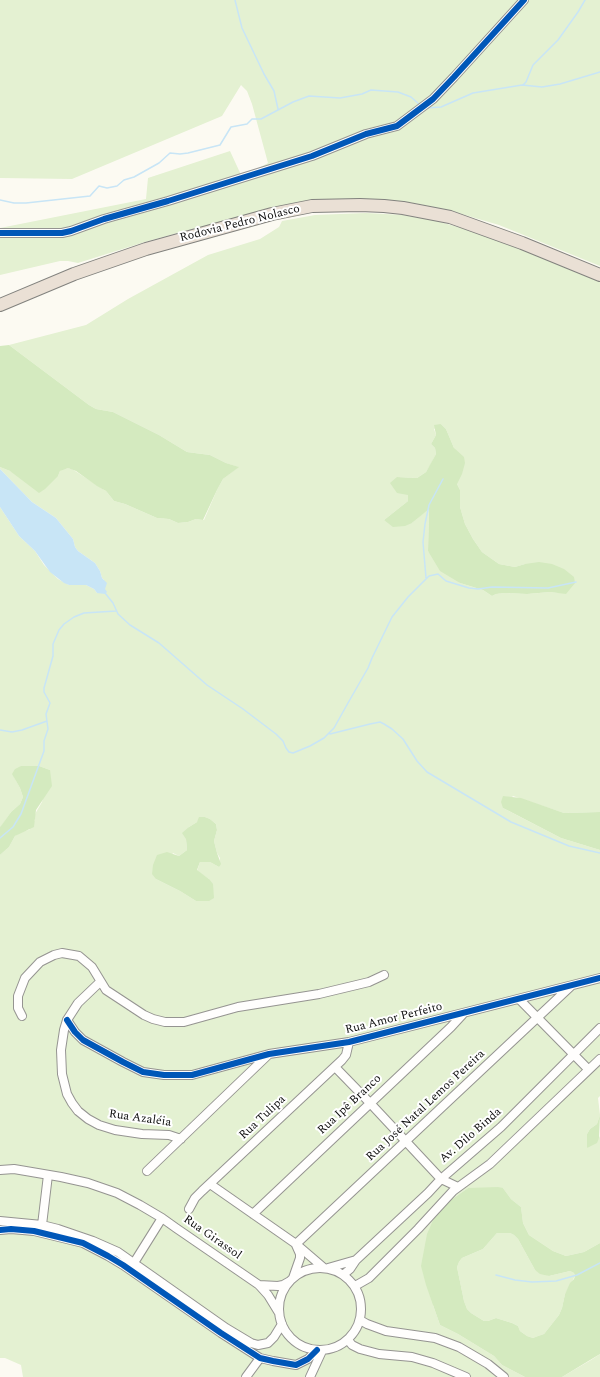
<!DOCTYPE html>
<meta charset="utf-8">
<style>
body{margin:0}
canvas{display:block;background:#fcfaf2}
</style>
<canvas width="600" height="1377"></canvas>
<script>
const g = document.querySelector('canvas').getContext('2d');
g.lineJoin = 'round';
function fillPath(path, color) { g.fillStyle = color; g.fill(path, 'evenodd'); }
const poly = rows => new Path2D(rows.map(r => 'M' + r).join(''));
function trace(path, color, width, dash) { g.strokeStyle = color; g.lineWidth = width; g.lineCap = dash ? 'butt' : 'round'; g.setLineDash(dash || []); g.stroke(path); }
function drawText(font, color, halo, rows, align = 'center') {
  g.font = font + ' Spectral,serif'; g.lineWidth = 4; g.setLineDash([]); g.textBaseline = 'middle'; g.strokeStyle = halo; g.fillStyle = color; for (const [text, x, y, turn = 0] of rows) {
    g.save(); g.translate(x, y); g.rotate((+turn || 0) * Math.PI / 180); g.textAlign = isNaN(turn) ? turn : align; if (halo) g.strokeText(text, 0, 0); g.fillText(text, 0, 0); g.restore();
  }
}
fillPath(poly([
 [0,0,600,0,600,266,499,225,475,218,449,210,408,202,368,199,337,201,185,231,148,241,78,263,68,261,60,261,0,275,0,228,146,199,148,178,230,151,242,177,268,163,252,104,247,91,241,85,222,116,72,179,0,178],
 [366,213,403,215,437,221,478,233,600,280,600,812,564,813,513,796,503,808,561,838,600,850,600,1096,598,1098,600,1115,597,1124,590,1129,587,1134,587,1148,599,1138,600,1136,600,1243,584,1252,566,1256,553,1251,529,1235,523,1223,521,1207,511,1199,503,1188,468,1188,438,1209,433,1305,440,1325,458,1334,494,1356,502,1365,525,1377,23,1377,21,1365,5,1358,0,1358,0,855,9,847,15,836,22,831,29,830,35,820,35,814,42,802,50,770,39,766,21,766,14,777,20,788,23,797,20,804,11,812,1,827,0,827,0,507,19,536,35,551,44,565,58,579,69,585,86,585,94,589,97,593,105,589,104,580,102,578,100,571,95,563,78,551,75,547,73,539,56,518,32,502,0,469,0,467,10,471,58,476,60,471,63,469,68,468,72,469,106,491,114,501,125,504,157,518,169,519,178,523,188,522,196,519,204,520,217,490,223,479,238,467,226,463,210,455,187,452,159,435,113,412,96,409,89,405,9,345,86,325,128,299,208,255,260,239,279,227,282,221,315,215],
 [441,424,446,429,454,448,457,484,460,490,460,507,465,524,473,539,482,552,499,564,515,567,525,564,560,593,550,592,527,594,505,593,496,594,492,596,483,590,460,583,428,551,429,508,412,523,384,520,408,501,408,495,397,477,417,478,426,472,431,464,436,454,435,448,431,444,436,435,434,429],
 [205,817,210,819,216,824,217,830,214,841,217,853,220,858,219,867,210,862,200,862,197,871,209,879,196,901,180,891,156,879,173,853,179,856,187,850,186,839,189,827],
 [497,1233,510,1233,514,1235,518,1239,535,1270,549,1276,570,1271,574,1273,575,1276,565,1294,562,1308,559,1315,544,1334,538,1336,533,1338,527,1336,520,1331,518,1326,512,1323,496,1318,488,1321,484,1321,471,1313,467,1309,464,1301,457,1267,459,1262,462,1258,483,1249],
 [600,1354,600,1377,562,1377,591,1360]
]), '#e4f1d2');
fillPath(poly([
 [9,345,89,405,96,409,113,412,159,435,187,452,210,455,226,463,239,467,223,479,217,490,203,520,196,519,188,522,178,523,169,519,157,518,125,504,114,501,106,491,97,486,76,471,68,468,60,471,58,476,45,489,39,493,10,471,0,467,0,346],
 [441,424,446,429,454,448,464,457,465,463,462,474,457,484,460,490,460,507,465,524,473,539,482,552,499,564,515,567,525,564,539,562,552,564,564,569,574,577,575,583,566,594,550,592,527,594,505,593,496,594,492,596,483,590,460,583,440,571,428,551,429,509,412,523,405,526,393,527,384,520,408,501,408,495,397,493,390,483,397,477,417,478,426,472,436,454,435,448,431,444,436,435,434,425],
 [21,766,39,766,50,770,52,786,36,810,34,827,15,836,9,847,0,855,0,827,1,826,11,812,20,804,23,797,20,788,12,774,15,769],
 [503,796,521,798,564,813,600,812,600,850,561,838,509,811,503,808,501,802],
 [199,817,205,817,210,819,216,824,217,830,214,841,217,853,221,864,219,867,210,862,200,862,197,870,209,879,213,884,214,898,209,901,196,901,180,891,156,879,152,874,153,865,157,855,167,852,179,856,187,850,186,839,182,833,189,827,197,822],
 [600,1115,599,1138,597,1143,587,1148,587,1134,590,1129,597,1124],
 [498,1187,503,1188,511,1199,521,1207,523,1223,529,1235,553,1251,566,1256,584,1252,600,1243,600,1354,562,1377,525,1377,502,1365,494,1356,458,1334,440,1325,426,1285,421,1266,427,1234,438,1209,468,1188],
 [497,1233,510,1233,514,1235,518,1239,535,1270,540,1274,549,1276,570,1271,574,1273,575,1276,574,1279,570,1283,565,1294,562,1308,559,1315,544,1334,538,1336,533,1338,527,1336,520,1331,518,1326,512,1323,496,1318,488,1321,484,1321,471,1313,467,1309,464,1301,457,1267,459,1262,462,1258,483,1249]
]), '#d4eabf');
fillPath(poly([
 [0,469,32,502,56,518,73,539,75,547,78,551,95,563,100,571,102,578,107,583,105,589,107,592,105,594,97,593,94,589,86,585,69,585,64,583,50,572,35,551,19,536,0,507]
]), '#c8e5f6');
trace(poly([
 [235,0,242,28,264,74,274,91,278,109],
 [523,85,526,82,533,65,558,40,578,12,585,0],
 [426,108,441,107,473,93,522,85,542,87,560,84,600,72],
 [0,200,14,203,26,203,90,196,99,186,107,188,117,186,124,180,134,177,159,163,170,153,180,154,188,153,220,145,231,127,247,124,252,119,261,119,293,102,309,96,340,98,362,94,371,90,398,92,411,97,420,105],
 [426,578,423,542,425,524,429,505,443,479],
 [105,593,113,603,118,614,130,625,159,643,207,685,243,709,276,734,283,741,286,748,289,752,293,753,310,746,324,738,334,728,348,703,368,668,372,658,392,617,408,597,429,576,438,574,446,581,469,588,478,589,492,587,548,588,576,582],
 [0,730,12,732,22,730,47,721],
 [330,734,370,724,380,722,384,724,392,729,403,739,417,761,427,772,511,822,569,846,600,853],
 [0,838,13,827,21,814,44,751,44,741,48,729,46,714,50,703,44,692,44,688,53,656,53,644,59,630,64,624,74,617,84,613,116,611],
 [496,1275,515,1280,532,1282,556,1281,577,1275,600,1263]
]), '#c8e5f6', 1.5);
const minor = poly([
 [0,233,62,233,71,231,104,219,168,201,312,156,366,134,397,126,433,99,454,77,524,0],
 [100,982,78,1003,67,1020,64,1030,61,1050,62,1074,67,1094,72,1103,78,1111,88,1119,99,1125,115,1130,142,1134,169,1135,181,1139],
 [519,999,588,1069],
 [22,1016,18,1008,18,996,25,978,40,962,54,955,62,953,79,956,92,967,106,990,144,1015,153,1019,165,1022,184,1022,238,1007,319,994,369,982,384,975],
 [67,1020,75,1032,83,1040,123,1062,143,1072,164,1075,192,1075,269,1054,349,1042,600,978],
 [335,1067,370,1103,441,1179,458,1187],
 [0,1170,14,1169,61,1177,88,1183,117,1193,140,1205,162,1218,176,1228,259,1285,268,1295,279,1313],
 [147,1171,268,1055],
 [210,1184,296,1244,324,1268],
 [189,1209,195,1198,202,1191,342,1060,346,1055,349,1042],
 [253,1214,451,1027,463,1014],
 [0,1221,42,1225,58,1229,93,1241,118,1252,226,1328,251,1343,258,1345,268,1343,274,1337,282,1324],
 [0,1230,11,1229,34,1231,83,1243,108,1256,123,1265,221,1333,260,1358,273,1361,296,1365,308,1359,317,1350],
 [42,1230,42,1225,48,1175],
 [296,1244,571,986],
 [132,1266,162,1218],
 '279 1309a41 41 0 1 1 82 0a41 41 0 1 1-82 0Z',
 [328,1268,356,1260],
 [343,1275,350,1269,356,1260,428,1193,441,1179,501,1127,600,1028],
 [293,1278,300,1258,300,1254,296,1245],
 [259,1285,278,1286,283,1285,290,1281],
 [355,1286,369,1278,418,1229,453,1191,490,1164,600,1059],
 [360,1320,367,1324,386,1331,435,1338,459,1347,488,1364,504,1377],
 [348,1340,352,1345,360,1349,379,1354,412,1357,433,1363,466,1377],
 [246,1377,260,1358],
 [310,1377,322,1351]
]);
const highway = poly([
 [0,305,74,274,146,249,272,214,312,206,360,205,384,206,403,208,450,217,522,243,600,275]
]);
trace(minor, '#959491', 10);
trace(highway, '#82827e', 14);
trace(minor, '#fffefd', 8);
trace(highway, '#eae0d5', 12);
trace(poly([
 [0,233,62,233,71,231,104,219,168,201,312,156,366,134,397,126,433,99,454,77,524,0],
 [67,1020,75,1032,83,1040,123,1062,143,1072,164,1075,192,1075,269,1054,349,1042,600,978],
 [0,1230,11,1229,34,1231,83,1243,108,1256,123,1265,221,1333,260,1358,273,1361,296,1365,308,1359,317,1350]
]), '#0057b8', 6);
drawText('12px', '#0e0e0e', '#fff', [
 ["Rodovia Pedro Nolasco",240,224,-14],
 ["Rua Amor Perfeito",394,1019,-14],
 ["Rua Ipê Branco",350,1105,-43],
 ["Rua José Natal Lemos Pereira",426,1106,-43],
 ["Rua Tulipa",263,1118,-43],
 ["Rua Azaléia",140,1119,8],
 ["Av. Dilo Binda",471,1136,-41],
 ["Rua Girassol",212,1238,35]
]);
</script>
